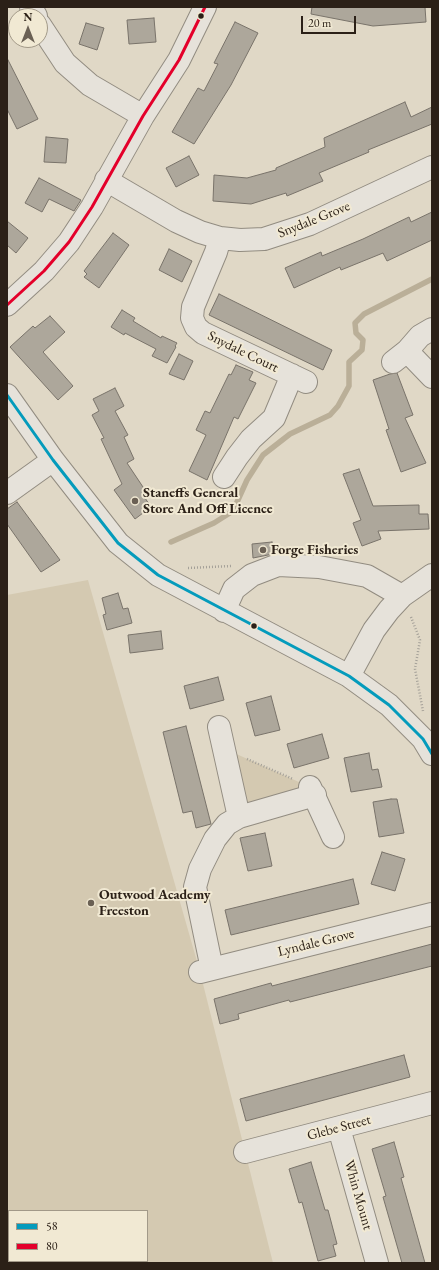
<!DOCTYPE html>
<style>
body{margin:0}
#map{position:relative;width:439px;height:1270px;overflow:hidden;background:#e0d8c6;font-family:"EB Garamond",serif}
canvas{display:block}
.frame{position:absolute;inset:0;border:8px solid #2b2017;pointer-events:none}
.legend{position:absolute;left:8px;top:1210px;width:140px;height:52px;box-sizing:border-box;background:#f1e9d3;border:1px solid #a29988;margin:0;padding:5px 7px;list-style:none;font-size:12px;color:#2b2017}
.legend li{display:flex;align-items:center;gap:8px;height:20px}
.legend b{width:20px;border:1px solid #a29988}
.north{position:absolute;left:8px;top:8px;width:40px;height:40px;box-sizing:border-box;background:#f1e9d3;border:1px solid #a29988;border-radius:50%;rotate:0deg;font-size:11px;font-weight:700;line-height:16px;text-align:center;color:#2b2017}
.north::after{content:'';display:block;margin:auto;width:14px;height:18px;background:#6a6054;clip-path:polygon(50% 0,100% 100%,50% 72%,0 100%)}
.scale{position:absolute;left:301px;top:16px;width:55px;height:18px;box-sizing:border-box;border:2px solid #2b2017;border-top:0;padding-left:5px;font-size:12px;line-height:14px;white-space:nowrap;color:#2b2017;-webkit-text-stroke:3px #f1e9d3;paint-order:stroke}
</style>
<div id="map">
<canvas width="439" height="1270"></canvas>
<div class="frame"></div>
<ul class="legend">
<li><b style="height:5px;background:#049bbc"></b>58</li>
<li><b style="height:5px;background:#e4002b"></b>80</li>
</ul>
<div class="north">N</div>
<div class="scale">20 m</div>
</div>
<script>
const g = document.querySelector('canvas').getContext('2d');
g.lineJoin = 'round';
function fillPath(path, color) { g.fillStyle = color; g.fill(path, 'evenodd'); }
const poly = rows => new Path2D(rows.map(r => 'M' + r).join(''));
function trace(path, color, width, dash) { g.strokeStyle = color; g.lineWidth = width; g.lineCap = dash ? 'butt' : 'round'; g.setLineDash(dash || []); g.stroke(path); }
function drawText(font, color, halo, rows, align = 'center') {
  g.font = font + ' "EB Garamond",serif'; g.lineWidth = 4; g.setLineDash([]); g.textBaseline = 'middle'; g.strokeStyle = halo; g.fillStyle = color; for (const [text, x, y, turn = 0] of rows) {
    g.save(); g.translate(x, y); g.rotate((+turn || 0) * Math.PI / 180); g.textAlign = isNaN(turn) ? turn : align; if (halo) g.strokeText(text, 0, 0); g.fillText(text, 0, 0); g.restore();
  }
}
fillPath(poly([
 [88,580,200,972,273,1263,7,1263,7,595],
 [9,1211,147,1211,147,1261,9,1261],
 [223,748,310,787,239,817]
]), '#d4c9b1');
trace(poly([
 [171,542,214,523,233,511,247,480,263,455,290,434,330,415,338,406,349,386,349,362,362,350,363,340,356,333,355,323,364,314,432,279]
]), '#baaf98', 5.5);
const building = poly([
 [312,7,425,7,426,22,373,26,311,14,312,7],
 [154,18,156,42,129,44,127,20,154,18],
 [235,22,258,33,231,85,194,144,172,132,198,88,204,91,218,64,214,63,235,22],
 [86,23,104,28,97,50,79,44,86,23],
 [7,58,38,119,17,129,7,109,7,58],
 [405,102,411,117,432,107,432,124,368,150,369,152,319,173,323,181,287,196,286,193,251,204,213,201,214,175,247,178,276,170,276,168,325,147,324,138,405,102],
 [46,137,68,139,66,163,44,162,46,137],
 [189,156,199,175,176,187,166,168,189,156],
 [39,178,81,200,74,211,49,199,42,212,25,203,39,178],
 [432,212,432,240,387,261,383,253,341,270,340,267,294,288,285,268,321,252,322,256,363,239,409,217,411,222,432,212],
 [7,221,28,238,16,253,7,245,7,221],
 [113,233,129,245,99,288,84,277,87,274,84,271,113,233],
 [169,249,192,261,182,282,159,270,169,249],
 [219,294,332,350,323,370,209,315,219,294],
 [122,310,135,318,133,321,161,338,162,336,177,343,175,346,176,347,167,363,152,356,156,349,125,333,124,335,111,327,122,310],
 [50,316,65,332,43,352,73,386,58,400,10,347,33,326,35,328,50,316],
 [179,354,193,361,184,380,169,374,179,354],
 [236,365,253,372,249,380,256,383,238,419,234,417,207,480,189,471,206,435,196,430,205,411,210,413,229,374,231,375,236,365],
 [397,373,413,415,405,418,426,463,401,472,386,430,389,429,373,380,390,374,397,373],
 [115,388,124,406,115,411,128,435,124,437,134,459,127,463,147,493,143,495,151,507,135,519,114,490,122,484,101,439,104,438,92,415,99,411,93,399,115,388],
 [359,469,373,506,419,505,419,514,428,514,429,529,378,531,381,539,362,546,353,523,361,520,343,474,359,469],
 [17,502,60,560,41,572,7,524,7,509,17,502],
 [272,542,273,554,253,558,252,544,272,542],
 [118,593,123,609,128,608,132,623,107,630,103,615,106,614,102,598,118,593],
 [161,631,163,649,130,653,128,635,161,631],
 [218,677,224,700,190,709,184,686,218,677],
 [271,696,280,730,255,736,246,703,271,696],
 [186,726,211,824,196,828,192,811,183,813,163,732,186,726],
 [322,734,329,758,294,768,287,744,322,734],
 [369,753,372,770,378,769,382,787,351,792,344,758,369,753],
 [391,799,397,799,404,833,379,837,373,802,391,799],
 [265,833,272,866,248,871,240,838,265,833],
 [382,852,405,859,395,891,371,884,382,852],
 [353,879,359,904,231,935,225,910,353,879],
 [432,944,432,966,290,1002,289,1000,238,1014,239,1019,220,1024,214,999,271,983,272,986,432,944],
 [404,1055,410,1077,246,1121,240,1099,404,1055],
 [394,1142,404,1177,401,1178,425,1263,402,1263,383,1197,386,1196,372,1149,394,1142],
 [311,1162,325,1210,328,1210,337,1244,333,1245,336,1256,318,1261,302,1202,299,1203,289,1169,311,1162]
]);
fillPath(building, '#ada79b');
trace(building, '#79736a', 1);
const minor = poly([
 [31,7,36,16],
 [40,25,65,63,90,85,143,116],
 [106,180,176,221,200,232,220,238,240,240,264,239,310,224,432,167],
 [220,238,216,252,193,307,192,318,196,327,203,333,306,382],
 [7,305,44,271,69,242,92,207,143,116,179,60,205,7],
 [407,351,420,336,432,329],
 [393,362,407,351,432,377],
 [7,395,53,460,118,543,158,575,349,676,389,705,423,739,432,754],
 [224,477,237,457,251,439,274,418,292,375],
 [7,493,53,460],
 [224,611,234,589,252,575,278,565,319,567,367,576,402,596],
 [349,676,374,630,389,610,402,596,432,575],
 [219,727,239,817],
 [310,787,333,837],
 [212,969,195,887,200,869,215,839,227,824,239,817,315,795],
 [200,972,432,914],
 [339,1128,377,1263],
 [245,1152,432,1103]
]);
trace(minor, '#928c81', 24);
trace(poly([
 [188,568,231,566],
 [411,617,420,640,415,669,423,711],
 [247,759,293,779]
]), '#a4a098', 2.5, [1, 2]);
trace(minor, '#e6e2da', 22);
trace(poly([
 [7,395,53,460,118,543,158,575,349,676,389,705,423,739,432,754]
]), '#049bbc', 3);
trace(poly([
 [7,305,44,271,69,242,92,207,143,116,179,60,205,7]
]), '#e4002b', 3);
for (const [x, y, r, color] of [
 [201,16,3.5,"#2b2017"],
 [135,501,4,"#6a6054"],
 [263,550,4,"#6a6054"],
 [254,626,3.5,"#2b2017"],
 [91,903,4,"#6a6054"]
]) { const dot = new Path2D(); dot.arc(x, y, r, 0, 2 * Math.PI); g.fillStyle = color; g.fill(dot); trace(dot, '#f1e9d3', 1.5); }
drawText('14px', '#2b2017', '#f1e9d3', [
 ["Snydale Grove",314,220,-22],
 ["Snydale Court",243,352,26],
 ["Lyndale Grove",316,943,-14],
 ["Glebe Street",339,1128,-15],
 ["Whin Mount",358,1195,74]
]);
drawText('bold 14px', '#2b2017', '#f1e9d3', [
 ["Staneffs General",143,493],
 ["Store And Off Licence",143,509],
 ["Forge Fisheries",271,550],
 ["Outwood Academy",99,895],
 ["Freeston",99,911]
], 'left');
</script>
